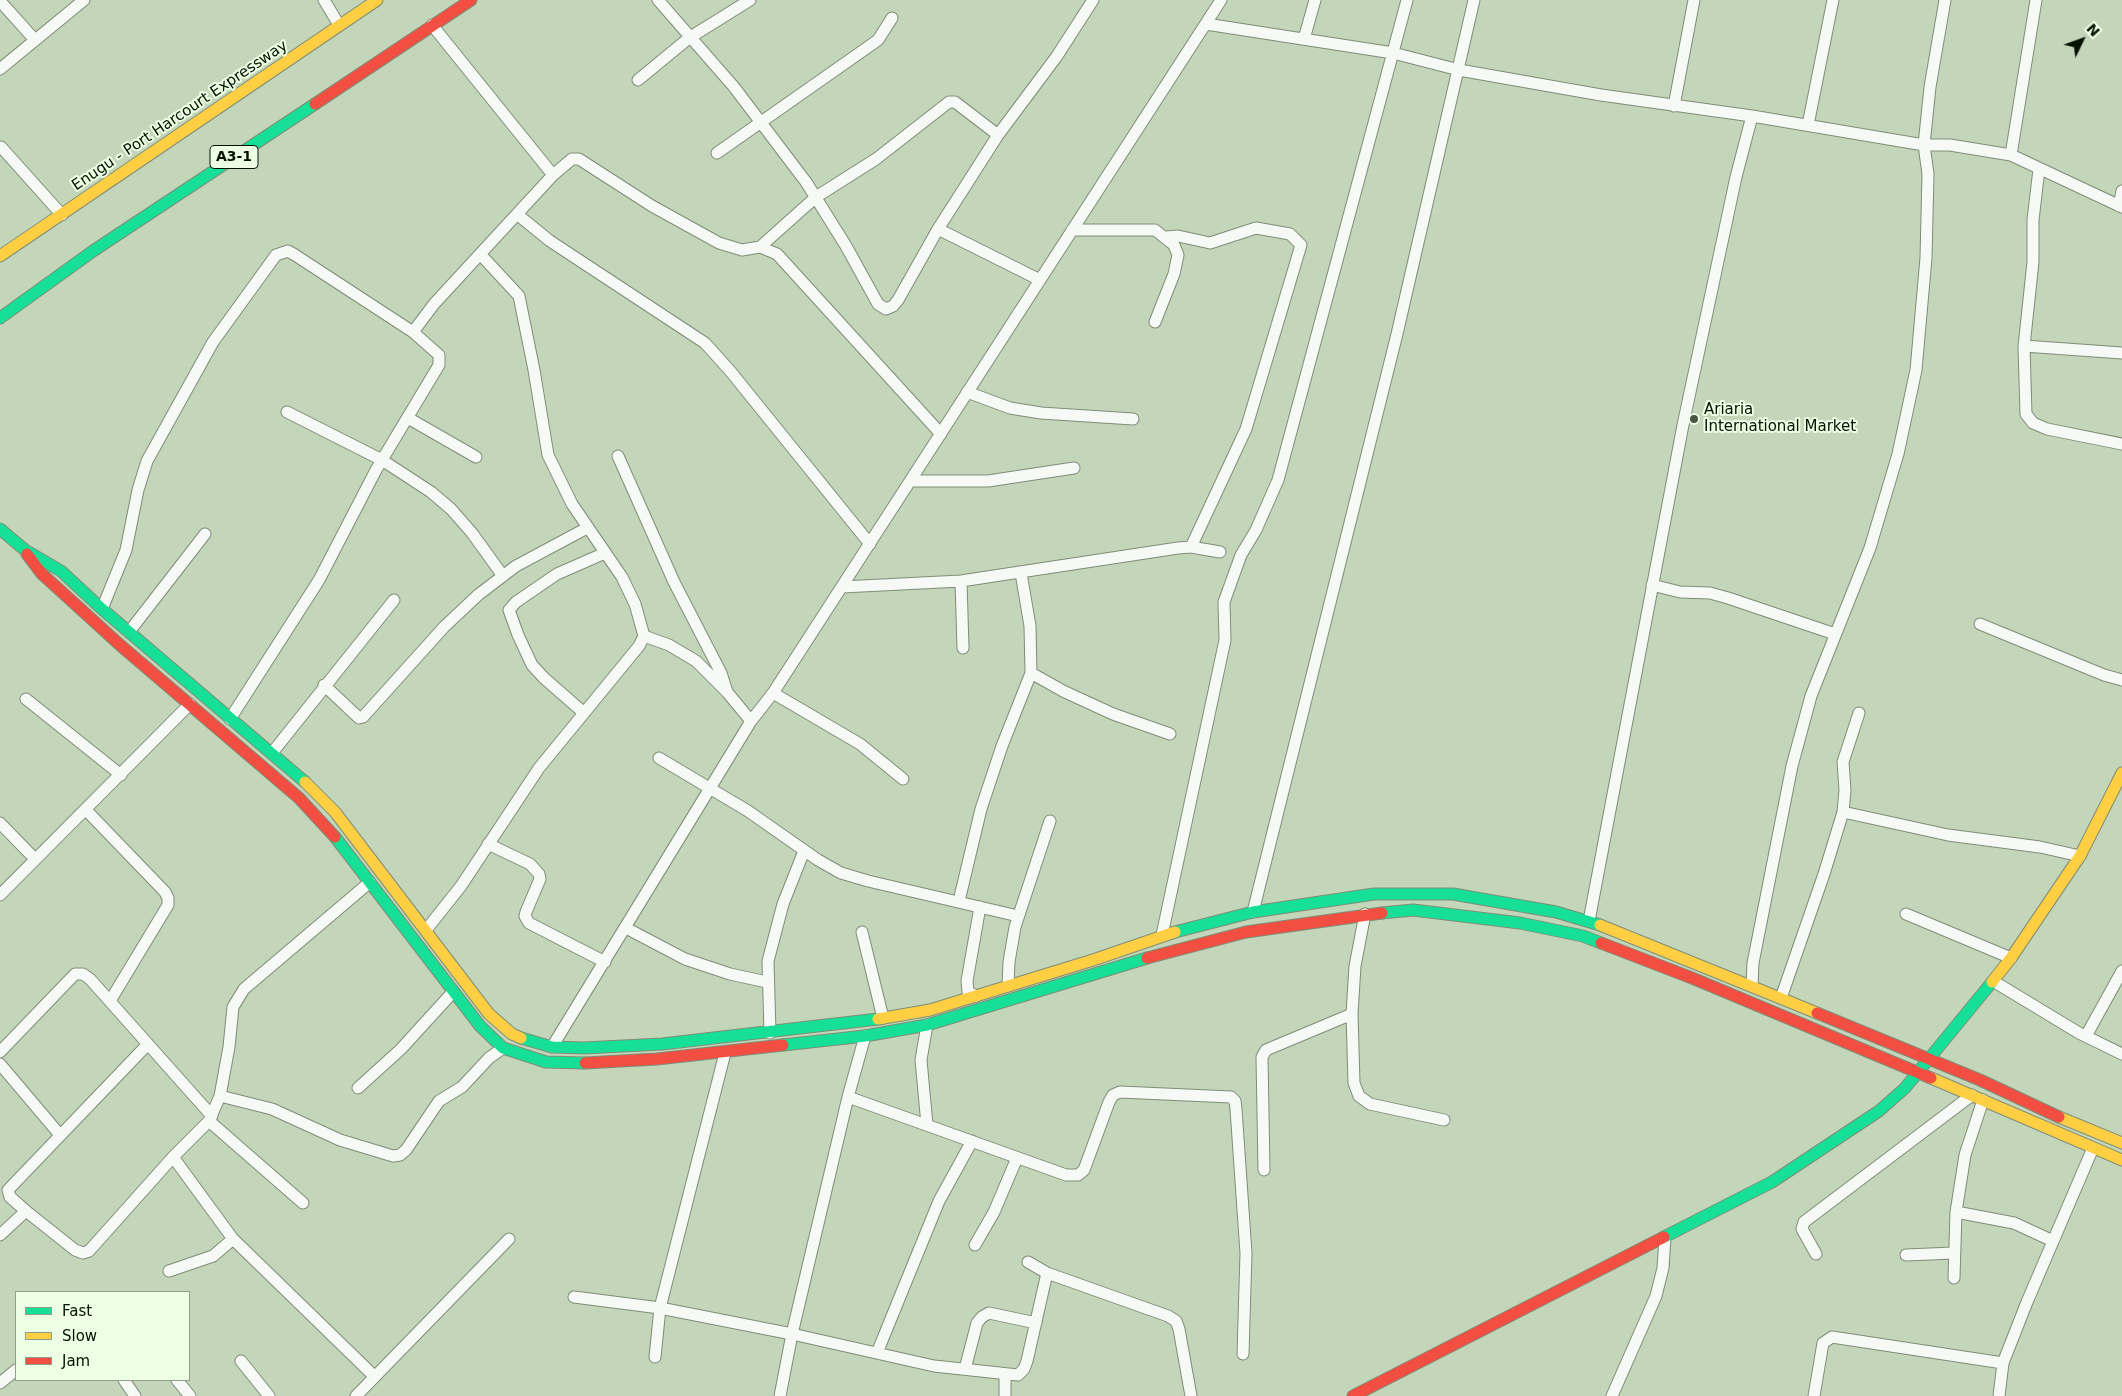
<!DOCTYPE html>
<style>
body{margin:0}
#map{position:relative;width:2122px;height:1396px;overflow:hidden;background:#c4d6ba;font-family:"DejaVu Sans",sans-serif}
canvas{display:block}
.legend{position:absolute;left:15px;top:1291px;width:175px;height:90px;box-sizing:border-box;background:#ecfee3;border:1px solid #909f89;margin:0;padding:6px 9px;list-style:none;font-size:15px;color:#061102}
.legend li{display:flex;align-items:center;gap:10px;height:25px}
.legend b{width:25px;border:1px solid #909f89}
.north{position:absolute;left:2057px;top:15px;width:50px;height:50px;-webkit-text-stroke:4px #ecfee3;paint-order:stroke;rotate:48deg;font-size:14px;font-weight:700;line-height:20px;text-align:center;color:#061102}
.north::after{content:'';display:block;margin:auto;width:18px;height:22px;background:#061102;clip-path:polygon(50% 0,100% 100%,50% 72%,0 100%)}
</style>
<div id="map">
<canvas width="2122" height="1396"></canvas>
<ul class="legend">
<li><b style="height:6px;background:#16e098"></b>Fast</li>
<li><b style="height:6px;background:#ffcf43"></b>Slow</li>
<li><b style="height:6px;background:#f24e42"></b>Jam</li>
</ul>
<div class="north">N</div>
</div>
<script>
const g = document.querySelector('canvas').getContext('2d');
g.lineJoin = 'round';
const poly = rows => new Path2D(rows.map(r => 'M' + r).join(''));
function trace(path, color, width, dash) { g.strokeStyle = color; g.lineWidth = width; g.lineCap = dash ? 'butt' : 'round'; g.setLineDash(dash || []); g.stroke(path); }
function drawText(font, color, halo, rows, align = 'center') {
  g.font = font + ' "DejaVu Sans",sans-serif'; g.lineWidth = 4; g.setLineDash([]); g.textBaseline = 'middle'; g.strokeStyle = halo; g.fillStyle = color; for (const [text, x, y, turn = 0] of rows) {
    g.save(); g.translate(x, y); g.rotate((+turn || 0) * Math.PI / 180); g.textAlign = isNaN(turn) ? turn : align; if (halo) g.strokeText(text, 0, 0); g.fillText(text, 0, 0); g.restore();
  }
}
const street = poly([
 [324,0,339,25],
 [658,0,734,87,806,182,846,246,878,304,886,309,893,306,898,300,938,229,998,135,1057,56,1093,0],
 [0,1,35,40],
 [1206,24,1393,53,1459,70,1601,95,1752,116,1924,145,1950,145,2011,155,2122,207],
 [432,25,553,175],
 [1304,39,1315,0],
 [0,69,84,0],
 [638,80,689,38,750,0],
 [1674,106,1694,0],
 [1808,125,1833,0],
 [1,147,62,215],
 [717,153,878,40,892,18],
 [2011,155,2036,0],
 [2039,169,2033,220,2033,262,2024,346,2026,414,2033,423,2047,429,2122,444],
 [2119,206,2122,191],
 [518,215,550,241,705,343,731,372,870,544],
 [938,229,1040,280],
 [1072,230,1155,230,1174,245,1178,255,1174,274,1155,322],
 [1166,237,1178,236,1210,243,1256,228,1290,234,1301,245,1246,429,1191,547],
 [760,247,816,197,876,159,949,102,955,102,998,135],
 [413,332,434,304,553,175,572,159,579,159,652,206,719,243,742,250,760,247,777,254,941,434],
 [2024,346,2122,353],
 [967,392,1010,408,1041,413,1133,419],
 [287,412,382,460,431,492,451,509,472,533,503,576],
 [408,418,476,457],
 [618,456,674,582,721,673,727,692],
 [910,481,988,481,1074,468],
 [961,581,963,648],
 [1652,585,1680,592,1710,593,1728,598,1835,634],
 [842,587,961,581,1178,548,1191,547,1220,552],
 [102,609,126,550,138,490,147,461,213,342,276,255,288,251,295,255,413,332,439,355,439,365,376,470,319,580,230,719],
 [1980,624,2104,675,2122,680],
 [129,632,205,534],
 [644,636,669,645,696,661,727,692,751,721],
 [1031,673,1063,691,1113,714,1170,734],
 [324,685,359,718,363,717,444,627,478,595,516,566,587,528],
 [773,693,860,744,903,779],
 [26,699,121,775],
 [584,713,544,678,532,665,518,635,509,610,516,602,557,574,605,553],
 [272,753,394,600],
 [659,758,748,811,818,860,841,873,868,881,1018,916],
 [86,810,165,892,168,898,168,905,110,1001],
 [1843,812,1948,835,2040,847,2080,856],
 [0,823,35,859],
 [488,844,530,864,539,874,540,879,526,912,525,916,529,923,605,962],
 [0,895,190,704],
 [959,901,981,809,1002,746,1031,673,1030,626,1021,573],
 [1253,912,1397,334,1474,0],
 [1365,914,1355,966,1352,1014,1354,1083,1359,1096,1370,1104,1444,1120],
 [1906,914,2011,958],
 [1589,921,1683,425,1736,177,1752,116],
 [626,928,685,959,730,974,767,982],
 [426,930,461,886,539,768,639,646,644,636,635,604,622,577,572,504,548,455,534,370,519,296,481,255],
 [862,932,883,1018],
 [1162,935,1225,640,1224,602,1241,555,1256,530,1278,480,1407,0],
 [1993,981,2079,1033,2122,1054],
 [1008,986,1009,962,1015,927,1050,821],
 [1752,986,1753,963,1792,766,1811,696,1870,548,1898,454,1916,370,1926,258,1928,174,1924,145,1930,87,1945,0],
 [976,996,968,992,967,981,980,907],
 [1781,998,1824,874,1843,812,1845,790,1843,762,1859,713],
 [770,1033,768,961,783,904,804,851],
 [2086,1036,2122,971],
 [148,1044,8,1190,10,1197,26,1211,75,1250,83,1253,89,1251,173,1157,209,1121,220,1096,229,1047,233,1007,244,989,370,882],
 [552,1047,751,721,773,693,1221,0],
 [0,1052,75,974,83,974,90,979,212,1116],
 [0,1064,60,1135],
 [358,1088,401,1049,453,992],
 [220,1096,272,1109,340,1140,393,1156,400,1155,406,1150,439,1101,462,1087,489,1058,503,1048],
 [848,1097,1066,1175,1078,1175,1084,1170,1109,1102,1113,1095,1120,1092,1231,1097,1235,1101,1236,1109,1246,1253,1243,1354],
 [209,1121,303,1203],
 [927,1125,921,1060,927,1025],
 [173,1157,233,1239,374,1376],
 [1264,1170,1262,1057,1266,1050,1352,1014],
 [1956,1212,2014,1223,2053,1241],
 [0,1235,26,1211],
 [975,1245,994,1212,1017,1158],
 [1816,1254,1802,1229,1804,1222,1972,1095],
 [1906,1255,1954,1253],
 [1028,1262,1047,1273,1168,1316,1176,1321,1179,1329,1191,1396],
 [169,1271,213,1256,233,1239],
 [1954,1278,1956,1212,1965,1155,1983,1100],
 [574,1297,660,1308,792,1334,934,1366,1018,1375,1024,1369,1027,1361,1047,1273],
 [877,1353,939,1201,972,1141],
 [655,1357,660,1308,725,1053],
 [241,1361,269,1396],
 [965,1369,977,1323,982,1317,989,1313,1036,1323],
 [124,1380,135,1396],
 [177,1380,190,1396],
 [0,1383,16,1370],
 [356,1396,509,1239],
 [780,1396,792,1334,848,1097,865,1036],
 [1005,1396,1005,1374],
 [1612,1396,1656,1296,1663,1268,1665,1238],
 [1814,1396,1823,1343,1832,1337,2003,1363],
 [1999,1396,2003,1363,2027,1302,2093,1148]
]);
const fast = poly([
 [0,318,93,251,315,104],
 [0,529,25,550,61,571,102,609,305,782],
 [335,837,480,1026,503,1048,546,1062,585,1063],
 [1382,913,1413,910,1520,923,1583,936,1601,943],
 [1175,932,1253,912,1374,894,1453,894,1556,912,1600,925],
 [521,1038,552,1047,584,1048,662,1044,878,1019],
 [783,1045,865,1036,927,1025,1147,958],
 [1664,1237,1772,1182,1879,1111,1905,1088,1992,982]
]);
const slow = poly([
 [0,256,377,0],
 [305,782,335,812,489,1014,512,1034,521,1038],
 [1600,925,1817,1013],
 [1992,982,2011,958,2080,856,2122,773],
 [878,1019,930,1010,1093,960,1175,932],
 [1931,1078,2122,1160],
 [2059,1117,2122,1143]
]);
const jam = poly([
 [315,104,471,0],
 [27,554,42,574,120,645,299,798,335,837],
 [1601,943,1692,978,1931,1078],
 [1147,958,1246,932,1382,913],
 [1817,1013,1980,1080,2059,1117],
 [585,1063,657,1059,783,1045],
 [1353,1396,1664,1237]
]);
trace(street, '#7f8d77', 13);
trace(fast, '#7f8d77', 13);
trace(slow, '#7f8d77', 13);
trace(jam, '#7f8d77', 13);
trace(street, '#f6f9f5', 11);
trace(fast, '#16e098', 11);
trace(slow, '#ffcf43', 11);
trace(jam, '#f24e42', 11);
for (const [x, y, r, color] of [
 [1694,419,5,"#485642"]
]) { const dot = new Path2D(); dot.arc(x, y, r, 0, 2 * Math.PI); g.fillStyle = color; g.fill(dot); trace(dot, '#ecfee3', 2); }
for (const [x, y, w] of [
 [234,157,48]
]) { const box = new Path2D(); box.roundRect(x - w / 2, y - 11.5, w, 23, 4); g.fillStyle = '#ecfee3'; g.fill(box); trace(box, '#061102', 1); }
drawText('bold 14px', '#061102', null, [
 ["A3-1",234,157]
]);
drawText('15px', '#061102', '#ecfee3', [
 ["Enugu - Port Harcourt Expressway",180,116,-34]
]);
drawText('15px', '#061102', '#ecfee3', [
 ["Ariaria",1704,410],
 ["International Market",1704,427]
], 'left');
</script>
